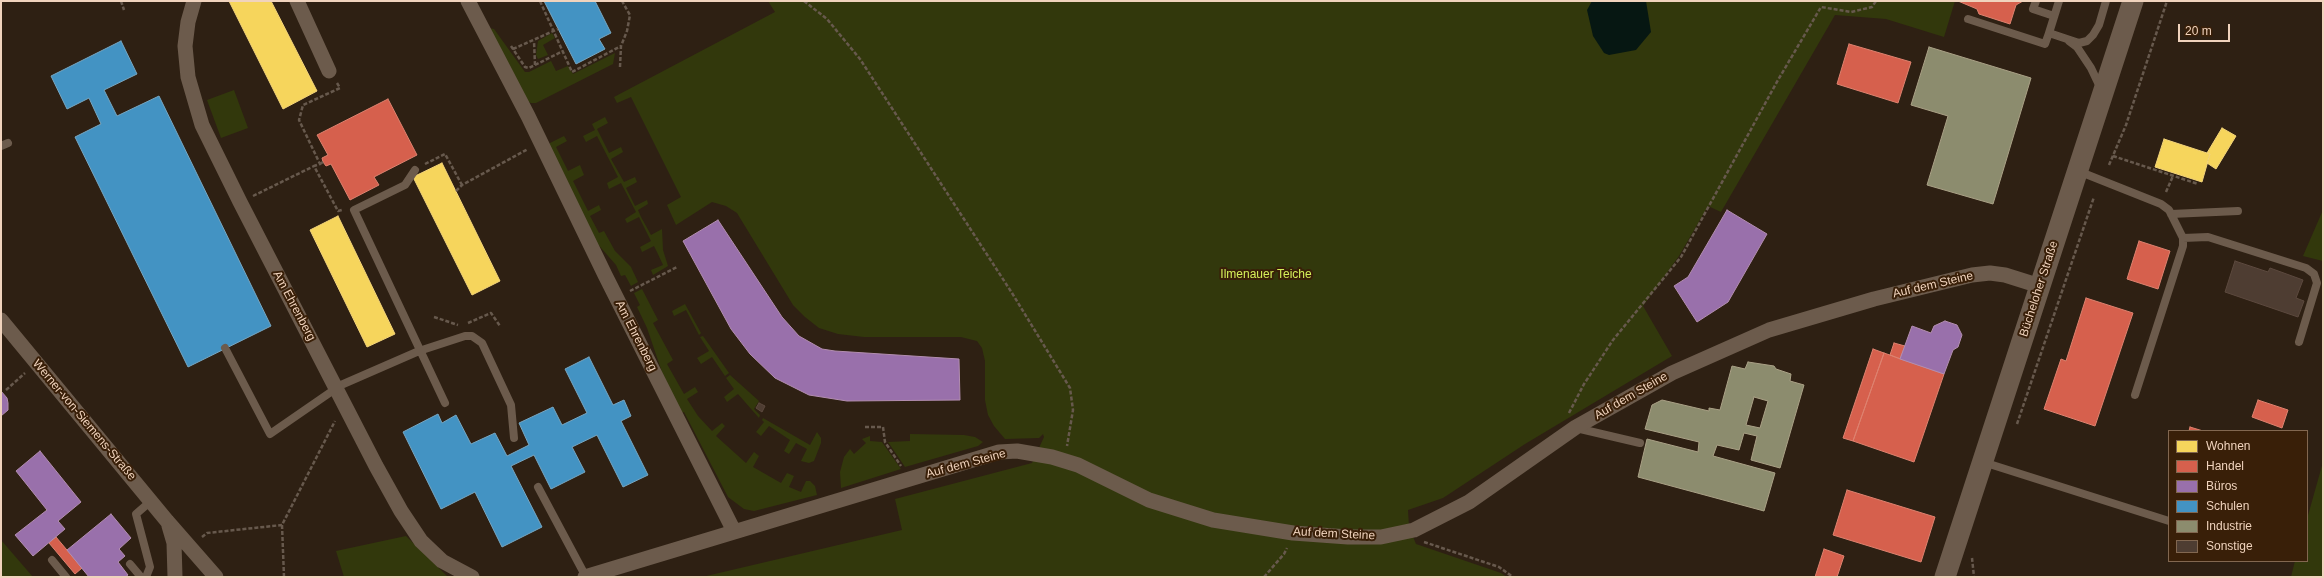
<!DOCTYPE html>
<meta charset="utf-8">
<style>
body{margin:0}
#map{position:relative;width:2324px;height:578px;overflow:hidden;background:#2e2013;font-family:Helvetica,sans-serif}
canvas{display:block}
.frame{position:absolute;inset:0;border:2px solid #f0d3bd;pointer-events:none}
.legend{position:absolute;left:2168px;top:430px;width:140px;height:132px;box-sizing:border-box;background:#391f08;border:1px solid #826750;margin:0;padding:5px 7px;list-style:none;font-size:12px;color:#f0d3bd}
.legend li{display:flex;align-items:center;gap:8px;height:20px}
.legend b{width:20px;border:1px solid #826750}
.scale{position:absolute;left:2178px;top:24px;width:52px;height:18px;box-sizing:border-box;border:2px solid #f0d3bd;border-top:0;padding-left:5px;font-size:12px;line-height:14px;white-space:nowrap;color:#f0d3bd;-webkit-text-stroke:3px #391f08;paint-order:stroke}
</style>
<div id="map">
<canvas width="2324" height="578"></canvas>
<div class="frame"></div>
<ul class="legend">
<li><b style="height:11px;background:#f6d55c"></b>Wohnen</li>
<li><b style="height:11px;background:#d6604d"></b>Handel</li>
<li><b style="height:11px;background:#9970ab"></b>Büros</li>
<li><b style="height:11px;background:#4393c3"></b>Schulen</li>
<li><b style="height:11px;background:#8c8c6e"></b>Industrie</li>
<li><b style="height:11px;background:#4e3d32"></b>Sonstige</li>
</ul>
<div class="scale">20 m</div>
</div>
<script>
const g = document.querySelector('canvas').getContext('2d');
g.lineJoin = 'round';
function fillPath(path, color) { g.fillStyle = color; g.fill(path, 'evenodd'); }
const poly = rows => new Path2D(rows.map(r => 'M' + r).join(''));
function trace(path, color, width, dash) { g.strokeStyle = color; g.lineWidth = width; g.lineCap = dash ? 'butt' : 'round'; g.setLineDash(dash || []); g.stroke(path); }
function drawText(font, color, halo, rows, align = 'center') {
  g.font = font + ' Helvetica,sans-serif'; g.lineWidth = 4; g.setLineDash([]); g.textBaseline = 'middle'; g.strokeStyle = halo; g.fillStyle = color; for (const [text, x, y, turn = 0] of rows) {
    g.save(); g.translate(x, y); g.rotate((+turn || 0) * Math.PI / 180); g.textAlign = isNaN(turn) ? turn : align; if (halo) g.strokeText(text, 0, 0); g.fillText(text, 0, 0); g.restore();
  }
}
fillPath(poly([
 [768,1,1955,1,1944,37,1886,19,1835,15,1721,212,1708,206,1679,256,1643,306,1672,356,1525,444,1443,498,1408,510,1409,527,1416,544,1501,573,1507,577,702,577,902,530,895,499,1032,463,1044,437,1043,434,1039,438,1005,439,994,426,988,415,985,400,985,361,982,348,977,341,961,337,864,337,838,334,819,328,805,317,793,305,737,213,726,206,712,202,676,225,667,205,681,197,631,97,617,103,614,97,775,12],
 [489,28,494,29,525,72,529,72,551,61,556,71,568,66,573,74,615,53,613,64,536,103,531,103,525,100],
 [552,33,555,38,543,45,548,55,538,59,536,55,538,41],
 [234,90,248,128,221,138,207,100],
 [605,117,608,123,597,129,609,153,621,147,623,152,611,159,624,182,635,177,637,182,626,188,635,206,647,200,648,204,638,210,641,217,651,235,662,229,663,250,668,266,653,275,651,270,663,265,657,252,654,246,642,252,640,247,651,241,639,217,627,223,625,219,636,212,621,183,609,189,607,183,618,177,597,136,586,142,583,136,595,130,592,124],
 [564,136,567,141,556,147,568,171,580,165,584,175,573,181,588,211,599,205,601,210,590,216,599,233,604,231,615,251,631,267,638,282,631,286,625,275,621,276,616,265,595,241,549,147,550,143],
 [2323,210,2323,261,2303,256],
 [642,289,658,320,653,323,673,360,667,364,684,394,695,387,698,392,687,399,698,416,712,431,722,423,725,426,716,436,746,463,754,452,759,456,753,467,781,483,787,473,794,476,789,487,801,492,806,481,810,481,815,486,817,495,754,511,744,509,728,497,684,412,681,413,662,372,647,328,637,307,640,305,634,293],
 [685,304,701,333,699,335,686,310,674,316,672,311],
 [703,336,729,373,725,376,712,357,701,364,697,358,709,351,700,337],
 [730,375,759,401,754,409,760,415,759,418,738,394,727,402,724,397,734,389,726,378],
 [763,418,810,445,817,432,821,438,821,443,814,461,809,463,801,461,807,449,796,443,789,454,784,451,790,440,769,426,761,436,756,432,764,422,762,420],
 [910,434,964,435,975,437,983,442,978,446,905,467,888,442,910,441],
 [870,436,870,441,882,442,901,469,841,488,840,472,844,457,850,449,854,454,866,443,862,439],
 [2323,462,2323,577,2291,577,2295,561,2307,561,2307,519],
 [406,536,448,577,344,577,336,551],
 [1,540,33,577,1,577]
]), '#32380c');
fillPath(poly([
 [1592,1,1646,1,1651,32,1636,50,1609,55,1604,53,1593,36,1587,10]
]), '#061712');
const homes = poly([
 [229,1,271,1,317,91,283,109,229,1],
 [2222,128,2236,136,2216,169,2207,163,2210,154,2207,153,2222,128],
 [2164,139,2210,154,2202,182,2155,167,2164,139],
 [442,163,500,281,472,295,413,177,442,163],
 [338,216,395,334,367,347,310,230,338,216]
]);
fillPath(homes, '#f6d55c');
trace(homes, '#f4d479', 1);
const shops = poly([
 [1958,1,2023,1,2016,5,2010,24,1979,14,1977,9,1958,1],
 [1849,44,1911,62,1898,103,1837,84,1849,44],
 [388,99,417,155,374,177,379,185,350,200,331,164,326,166,323,162,322,158,328,155,317,135,388,99],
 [2139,241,2170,251,2158,289,2127,279,2139,241],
 [2086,298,2133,313,2095,426,2044,409,2061,359,2066,361,2086,298],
 [1894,343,1905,346,1900,359,1890,355,1894,343],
 [1873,349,1884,353,1853,441,1843,438,1873,349],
 [1884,353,1944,374,1914,462,1853,441,1884,353],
 [2258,400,2288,410,2282,428,2252,417,2258,400],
 [2190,427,2203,431,2189,431,2190,427],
 [1847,490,1935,517,1921,562,1833,535,1847,490],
 [56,537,82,568,75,574,49,543,56,537],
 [1824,549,1844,556,1837,577,1815,577,1824,549]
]);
fillPath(shops, '#d6604d');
trace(shops, '#de826f', 1);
const offices = poly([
 [1727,210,1767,234,1728,302,1697,322,1674,286,1688,277,1727,210],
 [718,220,782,317,799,336,822,349,835,351,959,359,960,400,847,401,809,395,775,378,750,354,731,329,683,241,718,220],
 [1945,321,1957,325,1962,335,1958,347,1953,350,1944,374,1900,359,1912,326,1931,333,1934,326,1945,321],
 [1,391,7,398,8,403,8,410,1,416,1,391],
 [40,451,81,502,58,521,65,529,33,556,15,535,47,510,16,471,40,451],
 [111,514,131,538,119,549,125,556,118,562,128,575,125,577,89,577,67,550,111,514]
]);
fillPath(offices, '#9970ab');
trace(offices, '#b38eb0', 1);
const schools = poly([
 [544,1,595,1,611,33,599,39,605,49,576,64,544,1],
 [121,41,137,74,104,90,117,116,159,96,271,326,188,367,75,137,101,124,89,98,67,109,51,76,121,41],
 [589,357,613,405,624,400,631,416,621,421,648,475,623,487,597,435,572,447,585,472,551,489,534,455,511,466,542,527,502,547,475,492,441,509,403,432,438,414,442,423,456,415,471,444,495,433,507,456,529,445,519,423,553,407,562,425,587,413,565,369,589,357]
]);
fillPath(schools, '#4393c3');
trace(schools, '#77a6c1', 1);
const industry = poly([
 [1929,47,2031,78,1993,204,1927,185,1948,116,1911,105,1929,47],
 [1748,362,1774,366,1776,369,1791,374,1790,381,1804,385,1780,468,1751,460,1757,436,1744,433,1739,450,1717,445,1713,456,1775,473,1764,511,1638,477,1647,439,1698,452,1699,442,1645,429,1652,405,1662,400,1709,411,1709,408,1720,410,1732,366,1745,369,1748,362],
 [1754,397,1768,401,1760,428,1746,425,1754,397]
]);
fillPath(industry, '#8c8c6e');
trace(industry, '#aaa186', 1);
const building = poly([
 [2235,261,2268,272,2270,268,2303,280,2296,298,2304,301,2298,317,2225,292,2235,261],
 [759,403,765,406,762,412,756,408,759,403]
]);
fillPath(building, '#4e3d32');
trace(building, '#5c493e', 1);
trace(poly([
 [121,1,124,10],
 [540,1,572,72,621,46],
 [804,1,827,19,860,59,1012,293,1070,388,1073,410,1067,446],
 [511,46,525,67,529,68,535,65,534,41],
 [513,49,558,29],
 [535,65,563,51],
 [620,67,621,46,627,31,630,15,622,1],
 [337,83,340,88,303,105,299,120,320,164,314,166,338,211,342,210],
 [2113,156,2198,184],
 [320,164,323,162],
 [425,164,445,154,462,185],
 [2109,165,2126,125,2167,1],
 [456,191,462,185,528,149],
 [2166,192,2173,176],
 [253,196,314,166],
 [630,291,677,267],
 [434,317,458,325],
 [468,323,491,313,500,326],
 [6,390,25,373],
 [1569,413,1584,384,1613,340,1681,257,1778,80,1821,7,1851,12,1872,7,1876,1],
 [2017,424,2094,197],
 [865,427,883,427,885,442,901,466],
 [202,537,207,533,282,525],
 [1424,542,1499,567,1513,577],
 [1972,558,1974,577],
 [284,577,282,525,335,421],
 [1264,577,1284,554,1287,548]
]), '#67594d', 2.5, [4, 2]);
trace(poly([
 [2036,1,2033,9,2054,16],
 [2059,1,2049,33,2079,43,2087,41,2093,35,2099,25,2106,1],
 [1968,19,2045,44,2049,33],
 [2069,41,2077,47,2091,68,2101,89],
 [1,146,8,143],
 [415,170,405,185,354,210,445,403],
 [2078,171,2161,204,2169,210,2183,238,2183,246,2135,395],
 [2171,214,2238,211],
 [2183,238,2208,237,2306,268,2314,274,2317,283,2299,342],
 [225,348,270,434,341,385,419,351,465,336,472,336,482,343,511,405,514,438],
 [1576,428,1640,443],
 [1983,462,2169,521],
 [538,487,586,577],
 [52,560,66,577],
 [130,564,141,577],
 [146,577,150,567,136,514,151,501]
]), '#6c5b4c', 8);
trace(poly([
 [194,1,188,22,185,46,188,77,202,125,240,202,376,466,401,511,421,541,442,561,472,577],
 [297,1,329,71],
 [468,1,528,116,605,275,734,531],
 [1,320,167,521,216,577],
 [169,526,174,543,175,577],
 [585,577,999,452,1017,451,1052,457,1078,465,1149,500,1213,520,1293,533,1348,537,1381,537,1414,530,1469,502,1576,427,1672,373,1769,330,1874,299,1972,275,1990,273,2005,275,2040,286]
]), '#6c5b4c', 15);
trace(poly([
 [1945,577,2133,1]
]), '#6c5b4c', 21);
drawText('12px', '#d4ef59', '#391f08', [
 ["Ilmenauer Teiche",1266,275]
]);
drawText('12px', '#f0d3bd', '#391f08', [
 ["Auf dem Steine",1933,285,-13],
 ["Bücheloher Straße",2039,289,-72],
 ["Am Ehrenberg",294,306,62],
 ["Am Ehrenberg",636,336,63],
 ["Auf dem Steine",1631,396,-30],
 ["Werner-von-Siemens-Straße",84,420,50],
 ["Auf dem Steine",966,464,-15],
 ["Auf dem Steine",1334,534,3]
]);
</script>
